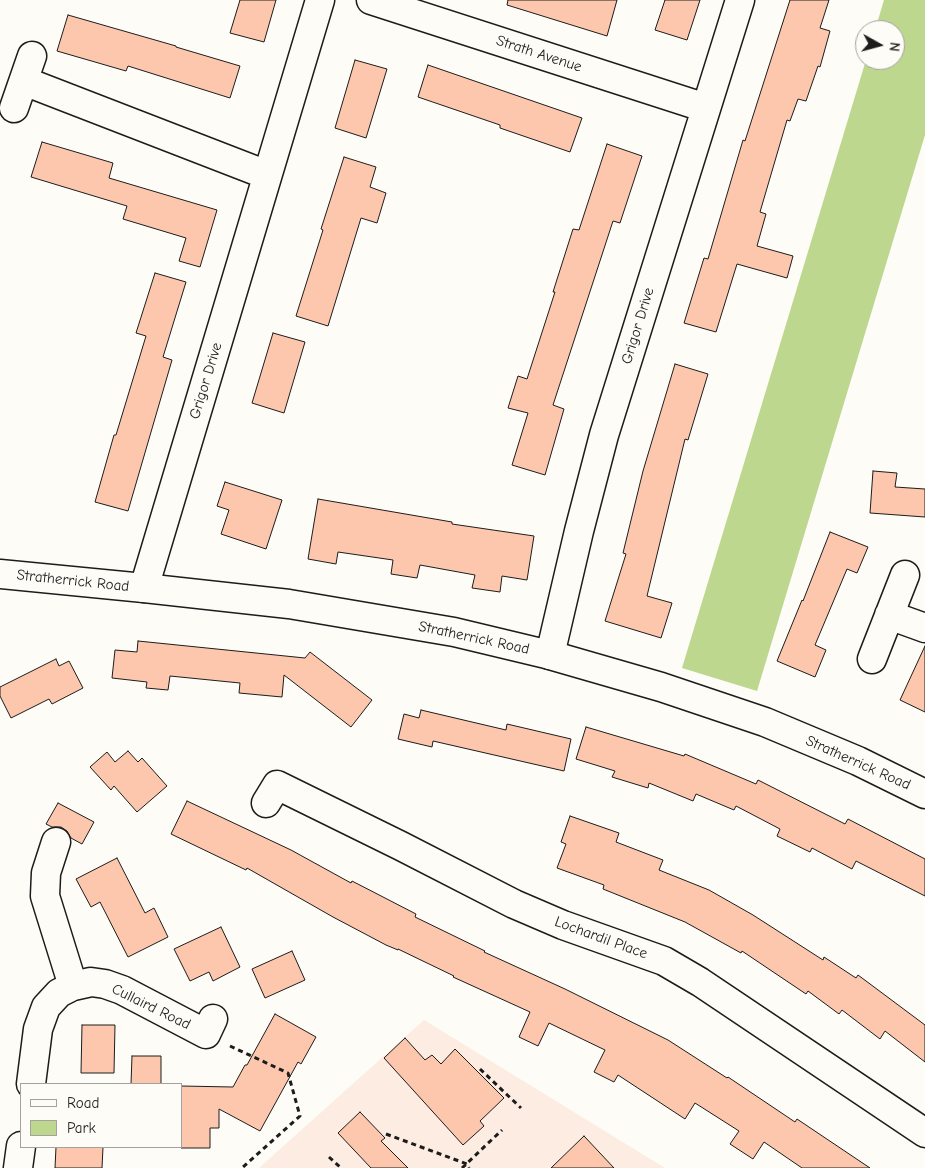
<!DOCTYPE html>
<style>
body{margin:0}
#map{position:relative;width:925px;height:1168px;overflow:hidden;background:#fdfcf7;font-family:"Comic Neue",sans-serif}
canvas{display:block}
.legend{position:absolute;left:20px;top:1083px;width:162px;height:65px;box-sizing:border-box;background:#fdfcf7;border:1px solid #a3a29f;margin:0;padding:6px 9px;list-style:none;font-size:15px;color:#1c1c1c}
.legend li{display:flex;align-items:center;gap:10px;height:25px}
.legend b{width:25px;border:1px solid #a3a29f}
.north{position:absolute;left:855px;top:20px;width:50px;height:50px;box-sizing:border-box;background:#fdfcf7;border:1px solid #a3a29f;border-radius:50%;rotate:97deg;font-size:14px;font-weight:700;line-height:20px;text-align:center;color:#1c1c1c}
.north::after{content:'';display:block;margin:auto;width:18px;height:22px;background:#1c1c1c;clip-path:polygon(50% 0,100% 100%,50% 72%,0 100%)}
</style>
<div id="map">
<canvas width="925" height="1168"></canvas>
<ul class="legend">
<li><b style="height:6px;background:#fdfcf7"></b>Road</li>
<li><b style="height:14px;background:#bdd78e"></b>Park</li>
</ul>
<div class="north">N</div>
</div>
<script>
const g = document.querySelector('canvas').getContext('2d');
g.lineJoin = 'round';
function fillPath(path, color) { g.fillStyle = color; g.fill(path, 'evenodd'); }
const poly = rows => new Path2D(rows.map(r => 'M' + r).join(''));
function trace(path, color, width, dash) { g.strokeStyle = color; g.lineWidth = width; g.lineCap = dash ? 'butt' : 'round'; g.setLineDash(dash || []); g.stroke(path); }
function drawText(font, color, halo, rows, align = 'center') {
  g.font = font + ' "Comic Neue",sans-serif'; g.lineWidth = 5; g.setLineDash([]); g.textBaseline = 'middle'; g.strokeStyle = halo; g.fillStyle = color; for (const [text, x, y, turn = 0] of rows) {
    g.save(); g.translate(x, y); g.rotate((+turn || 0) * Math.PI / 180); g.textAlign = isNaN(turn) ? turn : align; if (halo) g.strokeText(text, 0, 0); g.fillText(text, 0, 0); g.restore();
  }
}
fillPath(poly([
 [424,1020,665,1168,259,1168]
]), '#fdece1');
fillPath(poly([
 [884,0,925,0,925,135,757,691,682,668,866,60,895,60,895,30,875,30]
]), '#bdd78e');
const building = poly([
 [240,0,276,0,264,42,230,33,240,0],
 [508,0,617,0,607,36,507,5,508,0],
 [665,0,700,0,687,40,655,30,665,0],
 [790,0,829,0,820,28,830,31,820,67,818,66,806,101,798,99,790,121,787,120,760,212,766,214,757,246,793,256,787,278,737,264,716,332,684,323,704,258,708,259,743,140,745,141,790,0],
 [68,15,176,46,176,47,240,66,230,98,128,66,126,71,57,51,68,15],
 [355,60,387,69,366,138,335,128,355,60],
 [428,65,582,118,570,152,500,128,500,125,418,97,428,65],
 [42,142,113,163,109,178,217,210,200,267,179,261,186,238,123,219,127,206,31,177,42,142],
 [607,144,642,156,620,223,613,221,553,405,564,409,545,475,512,465,528,413,508,408,518,376,527,379,555,292,553,292,573,229,579,230,607,144],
 [344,157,376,167,370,187,386,193,377,223,361,218,328,326,296,316,323,230,321,229,344,157],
 [155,273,186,282,163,357,172,360,128,511,95,502,114,435,116,435,146,336,136,333,155,273],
 [273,333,305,342,284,413,252,403,273,333],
 [675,364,708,374,688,440,685,439,647,596,672,603,661,638,605,621,626,554,623,553,643,471,675,364],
 [873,471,897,473,895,487,925,489,925,517,870,513,873,471],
 [225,482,282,500,266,549,221,534,229,510,217,506,225,482],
 [318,499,452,522,452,524,534,536,527,580,502,576,500,592,472,588,475,575,420,565,417,578,391,574,393,560,338,552,336,564,308,559,318,499],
 [830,532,868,547,857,573,847,569,815,645,826,650,815,677,777,661,802,600,803,601,830,532],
 [138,641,305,658,310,652,372,700,351,727,284,675,282,697,239,693,240,683,170,676,168,690,146,688,147,682,112,678,115,650,137,652,138,641],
 [925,646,925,712,900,700,925,646],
 [56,659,59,666,69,661,83,688,52,704,49,699,11,718,0,696,0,687,56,659],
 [421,710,506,730,507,724,571,739,564,771,433,741,432,747,398,739,404,714,419,718,421,710],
 [586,727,684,756,685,754,756,784,758,780,845,824,848,819,925,859,925,896,856,861,852,869,812,848,810,852,777,836,780,829,736,806,734,810,696,794,693,801,649,783,648,788,612,777,615,771,576,759,586,727],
 [128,751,138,762,142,758,167,786,137,812,114,786,111,790,90,767,107,752,115,762,128,751],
 [187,801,291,850,351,883,352,881,416,914,415,917,485,951,484,952,565,989,668,1040,727,1078,728,1077,795,1122,797,1119,870,1168,802,1168,764,1142,753,1159,730,1144,739,1131,695,1103,685,1119,618,1075,614,1082,594,1072,605,1050,549,1023,538,1046,519,1037,530,1012,453,977,454,976,398,949,398,950,386,945,333,917,247,868,246,870,171,834,187,801],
 [58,803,94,822,82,844,71,838,67,831,61,827,52,827,46,824,58,803],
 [570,816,619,833,616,842,663,860,659,870,709,890,753,915,823,960,824,957,856,978,858,975,925,1025,925,1062,885,1031,880,1039,842,1010,839,1014,808,991,806,994,742,951,741,953,685,922,603,889,604,885,557,868,566,844,561,842,570,816],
 [117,858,145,913,154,908,168,937,128,957,100,902,91,907,76,879,117,858],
 [221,927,240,967,213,981,209,972,190,981,174,949,221,927],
 [292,951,305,980,265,998,252,969,292,951],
 [275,1014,316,1037,301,1064,298,1062,260,1131,219,1109,219,1128,210,1128,210,1148,181,1148,181,1086,233,1087,245,1065,247,1065,275,1014],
 [82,1025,115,1025,114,1073,81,1073,82,1025],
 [405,1038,425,1060,432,1055,441,1064,455,1049,504,1098,480,1121,484,1126,463,1145,384,1058,405,1038],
 [132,1056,161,1056,161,1084,131,1084,132,1056],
 [360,1112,385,1138,381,1141,408,1168,371,1168,338,1133,360,1112],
 [584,1136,614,1168,551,1168,584,1136],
 [56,1147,103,1147,102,1168,55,1168,56,1147]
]);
fillPath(building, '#fdc7ae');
trace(building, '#1c1c1c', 1);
const minor = poly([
 [371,0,706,108],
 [24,81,267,175],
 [14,108,32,56],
 [144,588,320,0],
 [889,615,925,628],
 [550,655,579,531,604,435,740,0],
 [872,659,905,575],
 [266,803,277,785,401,846,514,904,563,925,664,961,700,982,925,1133],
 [56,842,46,873,45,896,73,986],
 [31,1084,38,1029,46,1007,59,993,73,986,91,982,105,984,122,990,206,1034,213,1019],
 [18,1168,21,1146]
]);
const tertiary = poly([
 [0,574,144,588,289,604,454,632,550,655,661,687,765,722,858,761,925,794]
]);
trace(minor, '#1c1c1c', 31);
trace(tertiary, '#1c1c1c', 31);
trace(poly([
 [230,1046,288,1073,300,1116,242,1168],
 [480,1069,521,1108],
 [386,1134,467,1164,469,1168],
 [329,1157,341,1168],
 [462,1168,502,1130]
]), '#1c1c1c', 3, [5, 4]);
trace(minor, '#fdfcf7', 28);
trace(tertiary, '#fdfcf7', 28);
drawText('15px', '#1c1c1c', '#fdfcf7', [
 ["Strath Avenue",539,54,18],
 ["Grigor Drive",638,326,-73],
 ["Grigor Drive",206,381,-73],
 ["Stratherrick Road",73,581,6],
 ["Stratherrick Road",474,638,12],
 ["Stratherrick Road",858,763,24],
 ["Lochardil Place",601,938,20],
 ["Cullaird Road",151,1007,26]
]);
</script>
